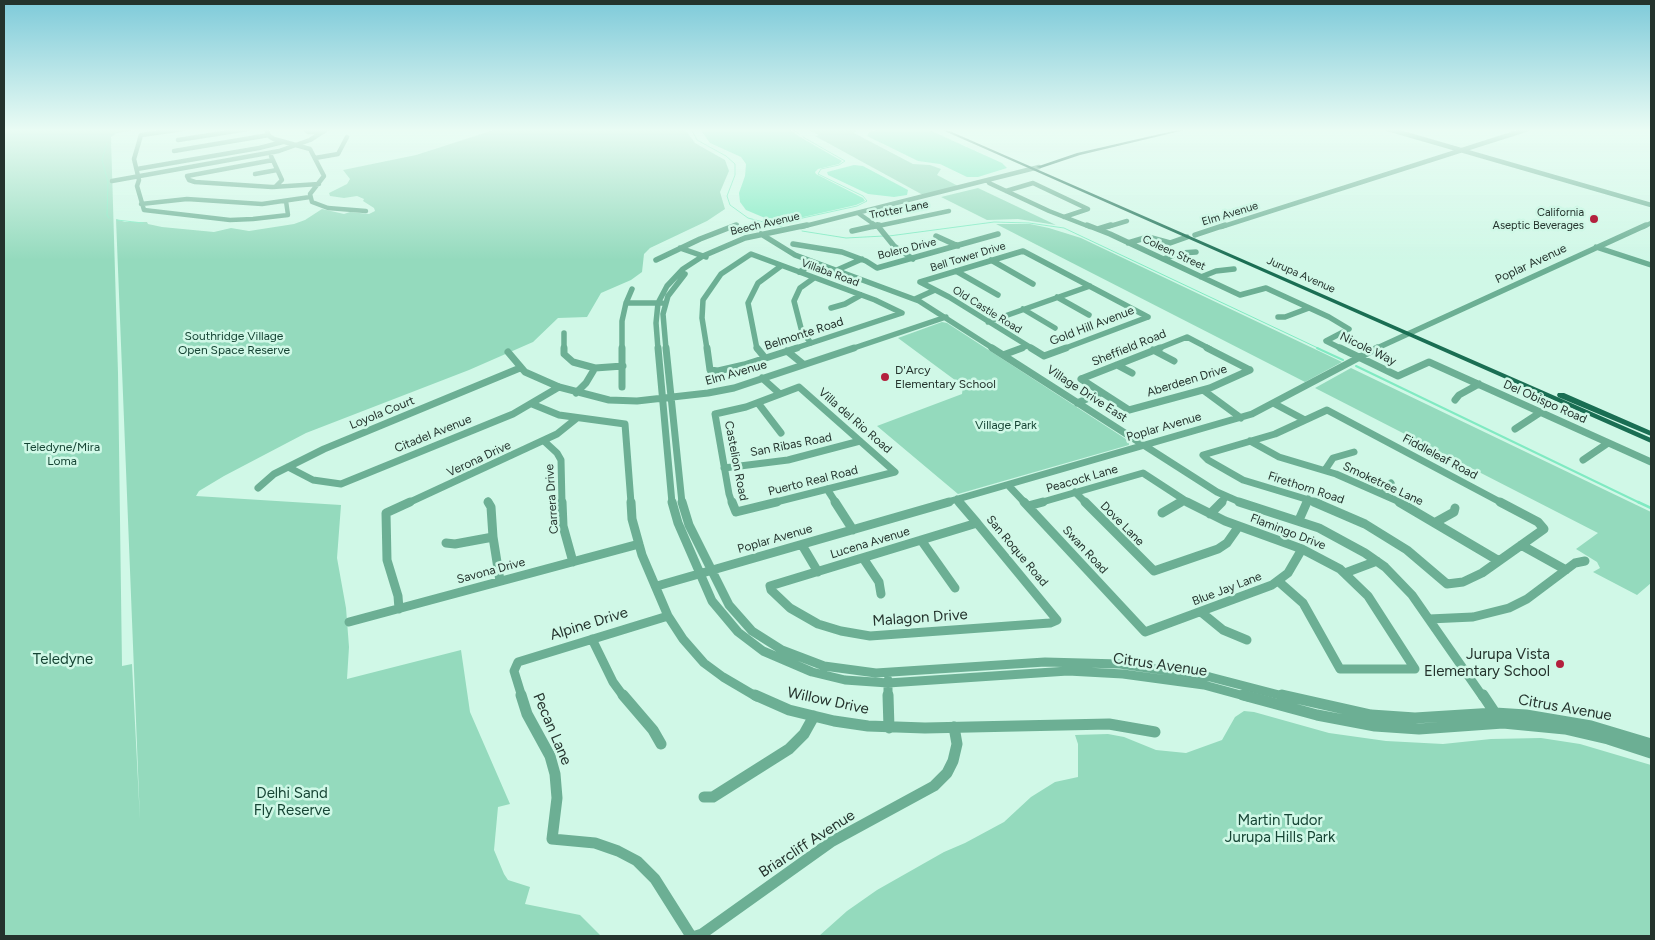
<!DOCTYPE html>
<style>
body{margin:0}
#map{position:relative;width:1655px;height:940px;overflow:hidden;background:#d0f8e7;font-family:Figtree,sans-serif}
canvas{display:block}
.frame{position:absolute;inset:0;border:5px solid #24332d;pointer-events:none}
</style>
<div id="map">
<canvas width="1655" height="940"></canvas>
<div class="frame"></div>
</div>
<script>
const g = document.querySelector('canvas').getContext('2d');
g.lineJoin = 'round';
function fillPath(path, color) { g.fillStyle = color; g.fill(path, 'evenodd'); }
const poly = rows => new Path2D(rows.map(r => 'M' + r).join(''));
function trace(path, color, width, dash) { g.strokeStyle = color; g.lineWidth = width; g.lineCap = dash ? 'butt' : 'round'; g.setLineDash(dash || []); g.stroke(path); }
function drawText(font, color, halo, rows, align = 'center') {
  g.font = font + ' Figtree,sans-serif'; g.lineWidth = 5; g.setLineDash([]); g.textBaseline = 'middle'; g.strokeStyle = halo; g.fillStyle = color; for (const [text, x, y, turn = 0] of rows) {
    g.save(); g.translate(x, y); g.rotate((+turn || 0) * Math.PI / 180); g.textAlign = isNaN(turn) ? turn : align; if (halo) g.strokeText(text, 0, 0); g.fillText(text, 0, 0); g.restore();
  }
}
fillPath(poly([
 [4,129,140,129,117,133,111,137,118,373,122,666,132,664,140,821,116,219,125,222,147,222,148,224,162,227,214,232,231,228,249,231,294,224,305,220,322,209,344,214,350,212,369,214,375,211,374,208,363,201,364,199,357,196,344,198,330,196,329,193,347,184,350,179,343,170,416,155,497,129,685,129,695,143,725,160,729,171,720,192,725,209,707,221,650,248,644,254,642,272,631,280,601,293,587,317,558,318,533,342,469,370,306,433,224,476,199,491,196,496,341,505,337,558,346,608,349,647,347,679,461,650,470,712,510,804,498,807,494,850,504,874,508,880,530,887,525,904,580,915,601,936,4,936],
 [806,129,853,129,857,131,854,133,913,164,930,165,941,169,937,175,958,186,923,195,815,136,819,135],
 [978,188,1016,206,1056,225,1018,219,987,220,941,197],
 [996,224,1030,224,1049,228,1081,238,1342,362,1305,382],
 [942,322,947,323,1129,441,1129,445,958,494,877,426,962,394,963,386,898,338],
 [1351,368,1651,512,1651,583,1637,595,1593,572,1600,568,1597,562,1576,549,1598,533,1315,388],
 [1244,711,1254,712,1329,733,1386,741,1443,744,1491,739,1541,738,1580,744,1651,765,1651,936,819,936,847,911,877,890,944,852,965,843,1004,822,1031,797,1055,782,1078,777,1078,744,1075,735,1108,734,1124,737,1156,750,1186,753,1222,740,1235,717]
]), '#94dabd');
fillPath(poly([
 [700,129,789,129,800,137,842,161,839,164,818,169,815,172,816,174,863,198,865,201,856,205,786,221,765,218,746,210,740,202,739,193,745,176,746,164,741,157,710,143],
 [881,129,927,129,1002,163,1007,168,978,177,967,177,940,164,918,161,867,136,869,132],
 [854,165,863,166,908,190,907,195,894,197,868,194,828,175,827,172]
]), '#80eac2');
trace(poly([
 [691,129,697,140,726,156,735,164,735,175,727,196,730,205,748,218,782,227],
 [793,129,799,134],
 [107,143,102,160,108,182,107,215,109,218],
 [117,220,143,223],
 [789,221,857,206,867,201,863,196,818,174,821,169,839,165,845,161,803,137],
 [802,231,846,238,884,236],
 [889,236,994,222,1029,223,1064,228,1320,349]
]), '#80eac2', 1);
trace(poly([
 [1317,348,1343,360],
 [1356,366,1640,503]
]), '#80eac2', 2);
trace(poly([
 [1638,502,1651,508]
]), '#80eac2', 2.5);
trace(poly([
 [183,129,141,135,134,159,139,180,137,186,144,210,230,220,253,219,288,215,286,201],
 [266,129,269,136,274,139,310,149,324,176,310,194,312,202,328,208,366,211],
 [305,129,308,132,323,132],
 [1388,129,1651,205],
 [178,140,248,129],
 [174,151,269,135],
 [271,156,282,180,275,187],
 [315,158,338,154,347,137],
 [273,160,187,176,189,180,195,182,272,187,319,184],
 [137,169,259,148,283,142],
 [255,174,277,170],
 [112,181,279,151,310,140,327,129],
 [989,183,1049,211,1090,227],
 [1006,191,1033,183,1088,209],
 [141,204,187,199,262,204,310,197],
 [858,213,878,227],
 [1064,217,1088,209],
 [733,227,737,225],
 [801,227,1039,167],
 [873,227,949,211],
 [1107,227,1127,221],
 [1221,227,1528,129],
 [1643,227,1651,223]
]), '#6caf94', 4.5);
trace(poly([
 [877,225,894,246,913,259],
 [1087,225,1110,234,1240,295,1266,288,1329,317,1349,329,1326,341,1342,349],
 [1098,229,1111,225],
 [852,231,879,225],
 [761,234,795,255,919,301,994,349],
 [1195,235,1225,225],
 [936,236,958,246],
 [1128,243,1148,237,1170,243,1187,237],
 [793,244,842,252,866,261,877,268,998,234],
 [1596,247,1651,265],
 [680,248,706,257],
 [1163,259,1181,253,1196,252],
 [656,260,700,239,736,225],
 [991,260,1033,284],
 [837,270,862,259],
 [956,271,998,295],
 [799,272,816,263],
 [1201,277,1216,271,1234,269],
 [920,282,949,297,1033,349],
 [920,282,1023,251,1148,317],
 [1057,297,1089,315],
 [915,299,935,290],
 [626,303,662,303],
 [831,308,845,304,861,295],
 [1023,309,1055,328],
 [1278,317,1285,317,1309,308],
 [988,322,1090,286],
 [564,333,564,349],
 [811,343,802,332,794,301,800,288,814,278],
 [622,349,622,321,626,303,632,289],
 [658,349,656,323,658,303,667,286,683,269,703,256,745,238,807,225],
 [666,349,663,314,668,296,685,274],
 [707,349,702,318,703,300,721,274,751,254,875,300,902,313,793,349],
 [757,349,748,303,758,283,781,266],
 [851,349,946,317],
 [1019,349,1027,346],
 [1063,349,1148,317],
 [1157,349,1187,337,1210,349],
 [1375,349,1646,225]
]), '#6caf94', 5.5);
trace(poly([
 [564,348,564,354,573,362,595,368,623,366],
 [622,348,622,387],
 [658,348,672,503],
 [666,348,682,503],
 [707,348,710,370,718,371,744,365,797,348],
 [757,348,765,358],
 [992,348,1217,492,1242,503],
 [1031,348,1044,356,1066,348],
 [1207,348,1250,370],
 [1340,348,1398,376,1429,362,1651,462],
 [1153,350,1174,361],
 [787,351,803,364],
 [508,352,525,372,559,387,609,400,637,401,708,393,734,388,854,348],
 [1003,355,1022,348],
 [1117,365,1132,373],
 [762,378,780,394],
 [1081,379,1160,348],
 [1081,379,1129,410,1210,388,1250,370],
 [1203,390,1241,418],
 [576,393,586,383,595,368],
 [1455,400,1459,395,1479,384],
 [758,403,781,433],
 [1077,403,1101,393],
 [532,404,559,415,625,424,631,503],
 [1275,404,1305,420],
 [1515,429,1541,412],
 [544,441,557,453,561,460,562,503],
 [1250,441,1279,457,1336,474,1402,503],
 [1583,460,1608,443],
 [288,467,313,480,341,484,513,414,559,387],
 [724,468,788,460,860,441],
 [1325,470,1333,458,1354,452],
 [1008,485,1025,503],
 [258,488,274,474,324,449,520,368],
 [827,489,836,503],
 [1075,492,1086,503],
 [1381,492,1391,483],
 [957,499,960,503],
 [488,501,489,503],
 [408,503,557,434,577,418],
 [732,503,729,494,715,414,746,407,799,387,895,472,772,503],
 [944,503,1252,414,1377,348],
 [1039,503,1143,473,1189,503],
 [1179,503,1184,500],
 [1220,503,1226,497],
 [1306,503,1308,499],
 [1319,503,1243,480,1208,460,1203,455,1275,434,1327,410,1502,503]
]), '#6caf94', 7);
trace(poly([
 [488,502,491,507,493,537,500,581],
 [562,502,563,526,573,562],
 [631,502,632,519,642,555,668,616,683,639,704,663,723,677,757,697],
 [672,502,678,523,712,601,738,632,763,651,812,672,845,680,888,683,1068,671,1123,674,1204,685,1248,697],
 [682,502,689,525,729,605,752,631,782,650,824,666,876,673,1045,662,1120,664,1210,677,1287,697],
 [732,502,736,512,777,502],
 [835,502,853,530],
 [959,502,977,523],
 [1024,502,1145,632,1272,585,1288,573,1302,549],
 [1085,502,1154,571,1218,549,1227,543,1239,526],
 [1187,502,1225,521,1302,549,1340,569,1368,596,1415,669],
 [1239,502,1319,528,1365,553,1385,567,1412,595,1483,697],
 [1314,502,1365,524,1407,550,1447,584,1463,582,1482,573,1544,529,1538,522,1500,502],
 [1399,502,1499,561],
 [1028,506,1043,502],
 [1162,513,1181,502],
 [1210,514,1222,502],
 [1299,520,1307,502],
 [1436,522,1454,512,1455,508],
 [977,523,1057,620,1050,623,870,636,841,631,818,624,790,608,771,590,770,586,977,523],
 [921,540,955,588],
 [446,543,455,544,493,537],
 [802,545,818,572],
 [1521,545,1566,570],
 [863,558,879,582,881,594],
 [1345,573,1377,561],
 [1278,581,1303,603,1340,669,1415,669],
 [657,586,949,502],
 [399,609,398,596,387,560,386,513,410,502],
 [1201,612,1223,630,1247,640],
 [1429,619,1473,617,1509,608,1527,599,1575,563,1585,561],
 [349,622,639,544],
 [592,639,613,682,624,697],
 [888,680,888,697],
 [522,697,514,671,518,662,668,616]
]), '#6caf94', 9);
trace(poly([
 [521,695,527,714,550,756,555,774,557,798,552,839,595,843,618,851,637,861,655,879,691,936],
 [623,695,653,730,661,744],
 [755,695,789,710,834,721,868,726,925,728,1109,724,1155,732],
 [888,695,889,728],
 [1243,695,1317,715,1375,726,1419,729,1503,723,1565,729,1608,739,1651,753],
 [1282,695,1371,715,1415,718,1495,713,1526,715,1591,726,1651,744],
 [1483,695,1497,716],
 [704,797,713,797,789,749,804,734,814,716],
 [696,936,702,934,831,842,934,786,947,773,953,761,957,744,954,727]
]), '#6caf94', 11);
fillPath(poly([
 [940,129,945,129,1651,438,1651,443,940,129],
 [1182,129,1189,129,1080,155,1041,168,1036,167,1077,153,1182,129],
 [1558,393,1564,393,1651,431,1651,436,1558,397,1557,395,1558,393]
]), '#1a6e53');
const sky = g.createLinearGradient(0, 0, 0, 260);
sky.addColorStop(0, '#7ecad9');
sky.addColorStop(0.5, '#eafcf4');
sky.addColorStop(1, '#eafcf400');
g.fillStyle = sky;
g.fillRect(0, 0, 1655, 260);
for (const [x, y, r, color] of [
 [1594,219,5,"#b3203d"],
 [885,377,5,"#b3203d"],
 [1560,664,5,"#b3203d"]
]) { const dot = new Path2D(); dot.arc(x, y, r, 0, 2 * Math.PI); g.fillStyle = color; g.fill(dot); trace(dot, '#d0f8e7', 2); }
drawText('11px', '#24332d', '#d0f8e7', [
 ["Trotter Lane",899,210,-11],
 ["Elm Avenue",1230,214,-17],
 ["Beech Avenue",765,224,-13],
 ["Bolero Drive",907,249,-14],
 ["Coleen Street",1174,253,25],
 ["Bell Tower Drive",968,257,-17],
 ["Villaba Road",830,273,20],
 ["Jurupa Avenue",1301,275,24],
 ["Old Castle Road",987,310,32]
]);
drawText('11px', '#24332d', '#d0f8e7', [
 ["California",1584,213],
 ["Aseptic Beverages",1584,226]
], 'right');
drawText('12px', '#24332d', '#d0f8e7', [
 ["Poplar Avenue",1531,264,-25],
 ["Gold Hill Avenue",1092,326,-21],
 ["Belmonte Road",804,334,-18],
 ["Sheffield Road",1129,348,-22],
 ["Nicole Way",1368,349,26],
 ["Elm Avenue",736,373,-16],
 ["Aberdeen Drive",1187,381,-17],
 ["Village Drive East",1087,394,33],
 ["Del Obispo Road",1545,402,24],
 ["Loyola Court",382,413,-22],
 ["Villa del Rio Road",855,421,41],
 ["Poplar Avenue",1164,427,-16],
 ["Citadel Avenue",433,434,-22],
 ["San Ribas Road",791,445,-11],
 ["Fiddleleaf Road",1440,457,28],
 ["Verona Drive",479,459,-25],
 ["Castelion Road",736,461,79],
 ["Peacock Lane",1082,479,-16],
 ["Puerto Real Road",813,481,-14],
 ["Smoketree Lane",1383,484,25],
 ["Firethorn Road",1306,488,18],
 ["Carrera Drive",552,499,-94],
 ["Dove Lane",1122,524,45],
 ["Flamingo Drive",1288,532,21],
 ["Poplar Avenue",775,539,-16],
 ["Lucena Avenue",870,543,-17],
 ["Swan Road",1085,550,47],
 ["San Roque Road",1017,551,50],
 ["Savona Drive",491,571,-15],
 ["Blue Jay Lane",1227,589,-21]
]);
drawText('12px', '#164434', '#d0f8e7', [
 ["Southridge Village",234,336],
 ["Open Space Reserve",234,350],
 ["Village Park",1006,425],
 ["Teledyne/Mira",62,447],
 ["Loma",62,461]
]);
drawText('12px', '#24332d', '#d0f8e7', [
 ["D'Arcy",895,370],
 ["Elementary School",895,384]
], 'left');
drawText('15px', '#24332d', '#d0f8e7', [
 ["Malagon Drive",920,618,-4],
 ["Alpine Drive",589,624,-17],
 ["Citrus Avenue",1160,665,8],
 ["Willow Drive",828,701,12],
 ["Citrus Avenue",1565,708,10],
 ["Pecan Lane",552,729,67],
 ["Briarcliff Avenue",807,844,-33]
]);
drawText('15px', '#24332d', '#d0f8e7', [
 ["Jurupa Vista",1550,655],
 ["Elementary School",1550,672]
], 'right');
drawText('15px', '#164434', '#d0f8e7', [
 ["Teledyne",63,660],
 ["Delhi Sand",292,794],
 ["Fly Reserve",292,811],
 ["Martin Tudor",1280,821],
 ["Jurupa Hills Park",1280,838]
]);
</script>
